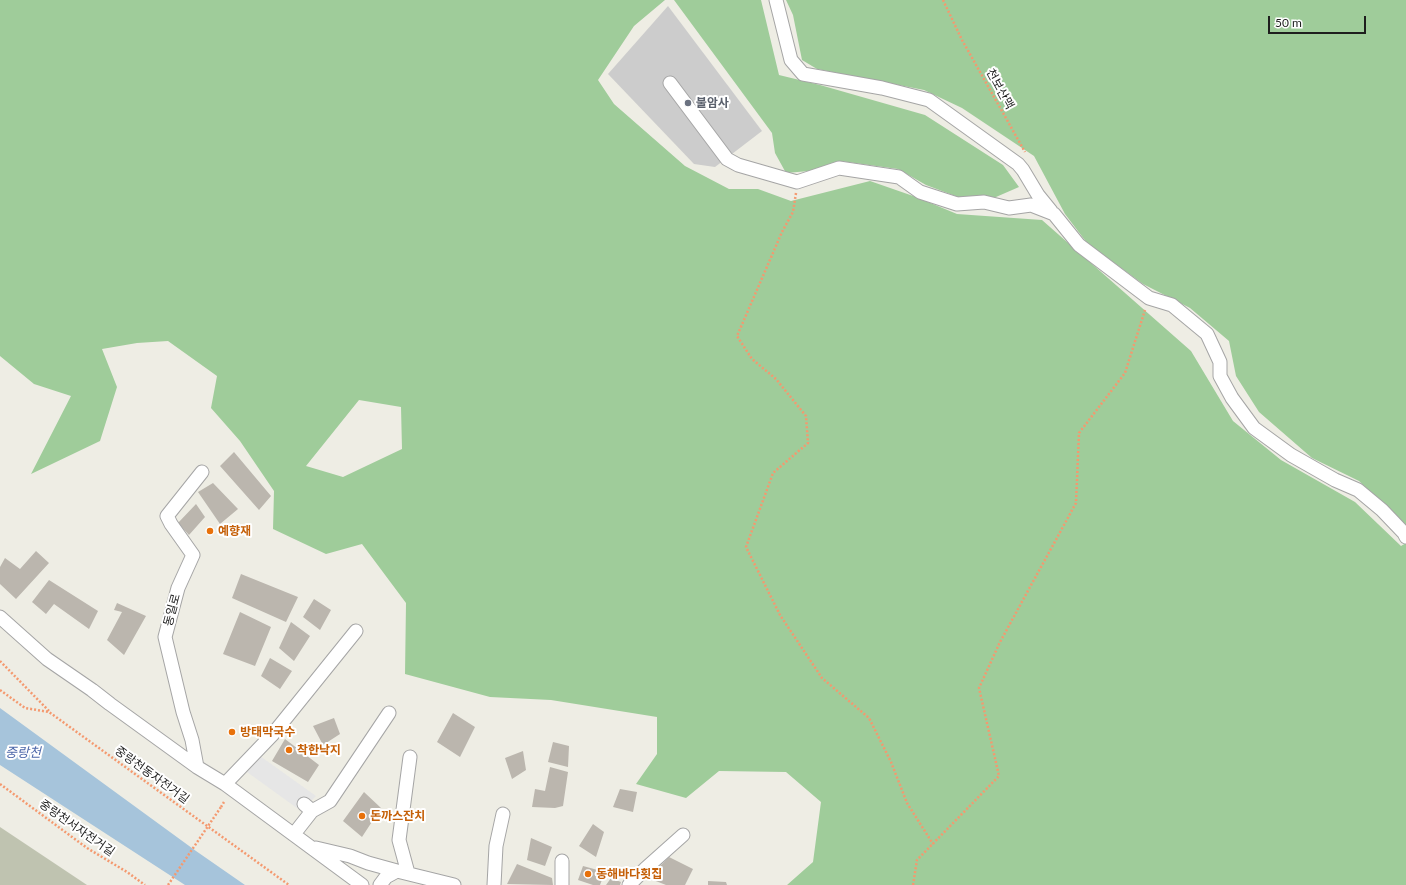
<!DOCTYPE html>
<meta charset="utf-8">
<style>
body{margin:0}
#map{position:relative;width:1406px;height:885px;overflow:hidden;background:#eeede4;font-family:Lato,sans-serif}
canvas{display:block}
.scale{position:absolute;left:1268px;top:16px;width:98px;height:18px;box-sizing:border-box;border:2px solid #1e1e1e;border-top:0;padding-left:5px;font-size:12px;line-height:14px;white-space:nowrap;color:#1e1e1e;-webkit-text-stroke:3px #fff;paint-order:stroke}
</style>
<div id="map">
<canvas width="1406" height="885"></canvas>
<div class="scale">50 m</div>
</div>
<script>
const g = document.querySelector('canvas').getContext('2d');
g.lineJoin = 'round';
function fillPath(path, color) { g.fillStyle = color; g.fill(path, 'evenodd'); }
const poly = rows => new Path2D(rows.map(r => 'M' + r).join(''));
function trace(path, color, width, dash) { g.strokeStyle = color; g.lineWidth = width; g.lineCap = dash ? 'butt' : 'round'; g.setLineDash(dash || []); g.stroke(path); }
function drawText(font, color, halo, rows, align = 'center') {
  g.font = font + ' Lato,"Noto Sans KR",sans-serif'; g.lineWidth = 4; g.setLineDash([]); g.textBaseline = 'middle'; g.strokeStyle = halo; g.fillStyle = color; for (const [text, x, y, turn = 0] of rows) {
    g.save(); g.translate(x, y); g.rotate((+turn || 0) * Math.PI / 180); g.textAlign = isNaN(turn) ? turn : align; if (halo) g.strokeText(text, 0, 0); g.fillText(text, 0, 0); g.restore();
  }
}
fillPath(poly([
 [668,6,762,131,715,167,694,164,608,74]
]), '#ccc');
fillPath(poly([
 [0,827,87,885,0,885]
]), '#bfc3b0');
fillPath(poly([
 [0,0,665,0,634,26,598,80,614,104,685,166,729,189,758,189,791,201,870,181,916,197,957,214,1042,220,1191,351,1233,421,1281,460,1355,502,1401,546,1406,543,1406,885,787,885,813,862,821,802,786,772,719,771,686,798,636,784,657,754,657,717,551,700,490,697,405,674,406,603,362,544,326,554,273,529,274,491,240,441,211,408,217,376,168,341,137,343,102,349,117,387,100,441,31,474,71,396,34,384,0,356],
 [359,400,401,407,402,449,343,477,306,466],
 [674,0,761,0,779,75,820,85,925,115,1003,165,1019,187,996,197,958,197,926,185,898,169,840,161,809,171,786,173,775,153,772,133],
 [786,0,1406,0,1406,526,1359,481,1312,458,1259,412,1236,376,1229,341,1190,308,1143,284,1087,243,1065,214,1034,156,962,108,924,90,817,69,802,60,793,15]
]), '#9fcc9a');
fillPath(poly([
 [260,756,316,796,301,811,247,772]
]), '#e6e6e6');
fillPath(poly([
 [0,708,196,851,245,885,185,885,0,765]
]), '#a6c4db');
fillPath(poly([
 [234,452,271,496,259,510,220,466],
 [213,483,238,509,220,524,198,492],
 [196,504,205,517,189,535,178,523],
 [36,551,49,563,16,599,0,584,0,567,5,558,20,569],
 [241,574,298,597,286,622,232,598],
 [49,580,98,611,89,629,54,604,46,614,32,602],
 [314,599,331,610,320,630,303,617],
 [117,603,146,616,124,655,107,640,122,612,114,610],
 [240,612,271,627,255,666,223,654],
 [291,622,310,636,294,661,279,648],
 [270,658,292,671,280,689,261,676],
 [453,713,475,727,460,757,437,742],
 [334,718,340,734,323,745,313,726],
 [285,739,319,765,308,782,272,761],
 [553,742,569,746,568,767,548,762],
 [523,751,526,770,512,779,505,758],
 [550,767,568,772,563,806,555,808,532,807,535,789,545,791],
 [620,789,637,792,633,812,613,807],
 [364,792,381,808,362,837,343,821],
 [593,824,604,832,596,857,579,846],
 [531,838,552,847,545,866,527,860],
 [669,857,693,869,685,885,666,885,648,878],
 [517,864,552,878,553,885,507,884],
 [583,866,605,872,600,885,593,885,578,880],
 [611,878,621,882,620,885,606,885],
 [708,881,726,882,727,885,708,885]
]), '#bbb6ae');
const minor = poly([
 [776,0,791,60,803,74,882,88,929,100,1018,164,1023,170,1038,195,1051,211],
 [670,83,727,159,738,165,797,182,839,168,899,177,920,192,957,204,984,202,1009,208,1031,205,1054,214,1079,245,1149,298,1172,305,1207,334,1220,362,1220,376,1232,398,1254,428,1291,455,1335,480,1358,490,1382,510,1404,533,1406,537],
 [0,617,47,659,92,690,110,704,197,767,225,784,362,885],
 [197,767,192,740,183,712,165,637,178,588,193,555,171,524,167,516,202,472],
 [225,784,273,734,356,631],
 [304,804,312,811,330,801,389,713],
 [294,834,312,811],
 [316,848,350,856,368,863,397,871],
 [408,873,399,840,410,757],
 [380,885,386,877,397,871,454,885],
 [494,885,496,846,503,814],
 [562,885,562,861],
 [629,885,646,868,683,835]
]);
trace(minor, '#a5a5a5', 15);
trace(poly([
 [943,0,962,40,1025,152],
 [796,193,793,212,782,232,737,336,752,359,776,379,806,416,808,443,773,473,746,547,780,615,822,678,869,718,891,762,907,803,933,844],
 [0,661,49,711],
 [0,690,25,708,49,712,289,885],
 [0,784,87,848,127,872,145,885],
 [221,807,224,802],
 [913,885,917,860,999,776,979,688,1000,642,1076,503,1079,433,1125,373,1145,310]
]), '#f4996f', 2.5, [2, 2]);
trace(minor, '#fff', 13);
trace(poly([
 [168,885,221,807]
]), '#f4996f', 2.5, [2, 2]);
for (const [x, y, r, color] of [
 [688,103,4,"#6b7280"],
 [210,531,4,"#e8710a"],
 [232,732,4,"#e8710a"],
 [289,750,4,"#e8710a"],
 [362,816,4,"#e8710a"],
 [588,874,4,"#e8710a"]
]) { const dot = new Path2D(); dot.arc(x, y, r, 0, 2 * Math.PI); g.fillStyle = color; g.fill(dot); trace(dot, '#fff', 1.5); }
drawText('12px', '#1e1e1e', '#fff', [
 ["천보산맥",1000,89,61],
 ["동일로",172,610,-75],
 ["중랑천동자전거길",152,775,36],
 ["중랑천서자전거길",77,828,35]
]);
drawText('bold 12px', '#5b616d', '#fff', [
 ["불암사",696,103]
], 'left');
drawText('bold 12px', '#c56008', '#fff', [
 ["예향재",218,531],
 ["방태막국수",240,732],
 ["착한낙지",297,750],
 ["돈까스잔치",370,816],
 ["동해바다횟집",596,874]
], 'left');
drawText('italic 13px', '#4e68aa', '#fff', [
 ["중랑천",23,753]
]);
</script>
